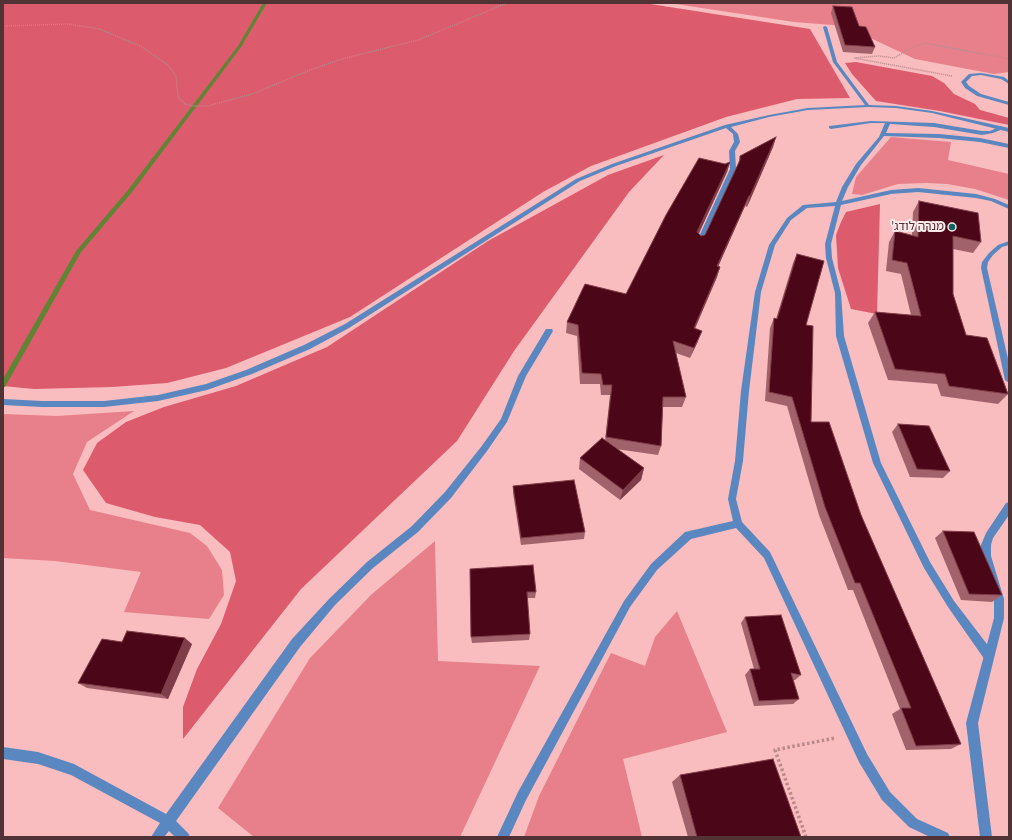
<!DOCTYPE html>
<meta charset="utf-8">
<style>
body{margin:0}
#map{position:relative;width:1012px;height:840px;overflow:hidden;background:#f9bcbf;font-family:"Fira Sans Condensed",sans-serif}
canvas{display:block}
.frame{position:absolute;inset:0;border:4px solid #513235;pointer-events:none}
</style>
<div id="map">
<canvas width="1012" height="840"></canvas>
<div class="frame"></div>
</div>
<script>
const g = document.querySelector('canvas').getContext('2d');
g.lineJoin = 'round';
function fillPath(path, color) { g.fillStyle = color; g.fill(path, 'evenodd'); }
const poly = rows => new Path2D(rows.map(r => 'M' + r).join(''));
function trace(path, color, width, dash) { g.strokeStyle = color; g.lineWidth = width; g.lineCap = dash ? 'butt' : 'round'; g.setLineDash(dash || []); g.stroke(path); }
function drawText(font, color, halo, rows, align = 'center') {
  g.font = font + ' "Fira Sans Condensed","Noto Sans Hebrew",sans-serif'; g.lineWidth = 4; g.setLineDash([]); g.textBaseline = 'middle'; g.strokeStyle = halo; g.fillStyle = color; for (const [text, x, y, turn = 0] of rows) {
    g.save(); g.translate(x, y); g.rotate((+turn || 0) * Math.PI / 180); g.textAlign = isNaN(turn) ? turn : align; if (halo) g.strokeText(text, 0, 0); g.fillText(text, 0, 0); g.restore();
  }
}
fillPath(poly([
 [669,3,1009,3,1009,72,994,74,915,59,845,26,794,22],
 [891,137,951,142,948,160,1009,174,1009,200,975,189,947,184,926,183,898,184,862,195,852,194,856,177],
 [134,411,87,442,73,474,90,510,190,533,207,546,222,570,224,595,209,619,124,612,141,572,55,561,3,558,3,414,57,416],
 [435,541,438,661,540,666,460,837,254,837,218,808,310,658,372,594],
 [677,611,727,732,623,759,642,837,524,837,539,796,611,653,645,666,655,637]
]), '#e7808a');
fillPath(poly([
 [3,3,644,3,810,29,850,98,797,99,726,117,591,166,543,192,350,317,226,368,167,383,112,387,34,389,3,386],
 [856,62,932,76,944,83,954,94,975,104,980,110,1009,118,1009,125,940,111,876,101,852,74,845,63],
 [664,155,629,192,514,351,457,441,301,589,183,739,183,707,197,669,221,624,236,581,230,552,200,525,155,517,106,503,83,470,97,443,126,422,164,407,236,386,327,347,488,241,608,175],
 [880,204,877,314,851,309,838,268,836,235,841,222,846,212]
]), '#dc5b6d');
fillPath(poly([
 [263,3,267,3,241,47,132,192,81,252,5,387,3,387,3,379,76,251,128,190,238,46,263,3]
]), '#5f8434');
trace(poly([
 [3,26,68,24,100,29,142,47,168,65,176,76,178,97,185,104,193,106,208,106,255,93,307,71,342,59,418,40,507,3],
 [952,76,854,58,879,56,894,58,909,49,925,43,1009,59]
]), '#bb898c', 1.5, [1, 1]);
trace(poly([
 [806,837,775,750,835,738]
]), '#bb898c', 3.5, [2.5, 2.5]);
fillPath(poly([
 [825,26,827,27,837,62,869,105,896,106,932,111,1009,128,1009,132,932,113,896,108,868,107,808,110,769,117,731,127,738,134,740,142,735,151,736,169,701,244,699,245,696,243,730,169,729,151,734,142,733,134,726,128,616,166,580,181,349,328,310,349,252,374,207,390,158,401,104,407,42,407,3,405,3,399,42,401,104,401,158,395,206,384,246,370,304,345,345,324,576,179,612,164,725,125,769,115,808,108,865,105,833,62,823,27,825,26],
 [829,256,832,258,841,293,844,336,881,463,930,562,954,601,993,652,994,656,993,660,989,661,985,660,948,607,924,568,873,463,836,336,835,293,826,258,829,256]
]), '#5a87c0');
fillPath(poly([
 [981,73,1004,77,1009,81,1009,84,1001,79,981,75,972,76,966,82,969,86,981,94,1009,102,1009,105,977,96,965,88,961,82,969,74,981,73],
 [871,121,934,123,982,131,990,131,1001,126,1004,128,1003,129,993,133,982,135,934,127,890,124,886,133,939,134,980,138,1009,144,1009,148,980,142,939,138,884,136,861,165,848,187,842,201,891,190,918,188,976,194,995,199,1009,205,1009,209,991,201,976,198,918,192,891,194,841,205,831,244,832,258,829,260,826,258,825,244,835,206,807,208,791,220,775,245,761,292,749,391,743,461,736,499,742,522,770,552,867,754,890,792,917,819,948,833,950,837,930,837,909,827,882,800,859,762,764,558,736,528,691,539,657,570,630,607,526,800,509,837,497,837,518,792,624,601,651,564,685,532,733,521,728,499,735,461,741,391,755,292,769,245,787,218,803,205,836,202,842,187,856,164,879,137,885,123,871,123,831,129,829,128,829,126,871,121],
 [1009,241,1009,245,1002,247,993,255,988,262,987,268,1009,363,1009,383,1005,380,981,268,982,262,989,253,998,245,1009,241],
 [546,329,552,329,553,331,526,376,507,422,487,451,451,498,418,532,373,568,335,605,300,647,176,821,188,833,190,837,175,837,169,831,164,837,151,837,160,823,71,775,38,764,3,759,3,747,38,752,74,764,166,814,292,639,329,599,367,562,412,526,445,492,481,447,501,419,518,376,546,329],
 [1009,502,1009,515,993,538,991,545,991,556,1004,599,1004,618,978,723,992,837,980,837,966,723,994,618,994,599,981,556,981,545,986,533,1006,503,1009,502]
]), '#5a87c0');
fillPath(poly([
 [833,6,859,26,875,47,872,54,843,52,831,13],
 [776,137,773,147,747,207,745,206,718,266,720,267,717,277,695,329,698,341,690,358,676,353,686,397,682,407,663,407,661,446,658,455,616,449,644,468,641,480,620,500,579,469,580,458,605,441,610,395,601,395,600,384,580,384,577,336,566,333,567,322,626,294,725,164,730,162,727,172,699,233,701,236,705,235,738,166,740,156],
 [919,201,981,242,973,253,953,249,953,294,966,335,1008,394,998,404,941,396,937,384,888,380,868,323,875,312,911,315,901,274,886,271,889,242,895,231,912,235,913,212],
 [797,254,806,325,811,422,861,515,961,744,951,749,906,750,892,714,900,709,853,590,848,590,819,515,787,406,765,401,770,328,774,318,776,319,793,263],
 [898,424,950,471,943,478,910,477,892,432],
 [513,486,585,532,584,539,521,545,513,493],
 [943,531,1002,595,992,602,961,600,935,538],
 [470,569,536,592,535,598,527,598,530,634,529,640,472,643,471,637],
 [745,617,801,675,795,680,793,680,799,699,793,704,754,706,745,675,750,669,754,669,741,623],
 [122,642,192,644,168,699,87,688,78,683],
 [680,775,801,837,688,837,672,782]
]), '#a2626b');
fillPath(poly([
 [776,137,773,147,747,207,750,196],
 [730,162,727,172,695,242,697,232],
 [749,196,745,206,714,276,717,266],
 [720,267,717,277,690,339,694,328],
 [702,331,698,341,690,358,694,348],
 [644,468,641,480,620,500,623,490],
 [185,638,192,644,168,699,161,694]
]), '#7f3d49');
const building = poly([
 [833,6,852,7,859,26,866,27,875,47,845,45,833,6],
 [776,137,750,196,749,196,717,266,720,267,694,328,702,331,694,348,673,341,686,397,663,397,661,446,606,437,612,385,603,385,601,374,582,373,578,325,567,322,585,284,626,294,666,215,699,158,725,164,730,162,697,232,701,236,705,235,740,160,740,156,776,137],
 [919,201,978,213,981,242,953,236,953,294,966,335,987,338,1008,394,949,386,945,374,895,369,875,312,921,316,907,263,892,260,895,231,918,237,919,201],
 [797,254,824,261,806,325,813,326,811,422,829,422,861,515,961,744,916,746,901,708,911,708,860,583,855,583,825,507,792,397,769,392,774,318,777,319,797,254],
 [898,424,929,426,950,471,917,469,898,424],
 [602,438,644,468,623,490,580,458,602,438],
 [574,480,585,532,521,538,513,486,574,480],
 [943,531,974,532,1002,595,969,594,943,531],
 [533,565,536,592,527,592,530,634,471,637,470,569,533,565],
 [781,615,801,675,791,673,799,699,759,701,750,669,760,669,745,617,781,615],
 [127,631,185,638,161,694,78,683,102,639,122,642,127,631],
 [773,759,801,837,697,837,680,775,773,759]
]);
fillPath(building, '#4b0717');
trace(building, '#7f3d49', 1);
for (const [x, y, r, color] of [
 [952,227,4,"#126262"]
]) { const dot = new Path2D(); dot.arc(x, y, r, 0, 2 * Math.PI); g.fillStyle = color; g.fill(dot); trace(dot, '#faeaeb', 1.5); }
drawText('12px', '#513235', '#faeaeb', [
 ["'מנרה לודג",944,227]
], 'right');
</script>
